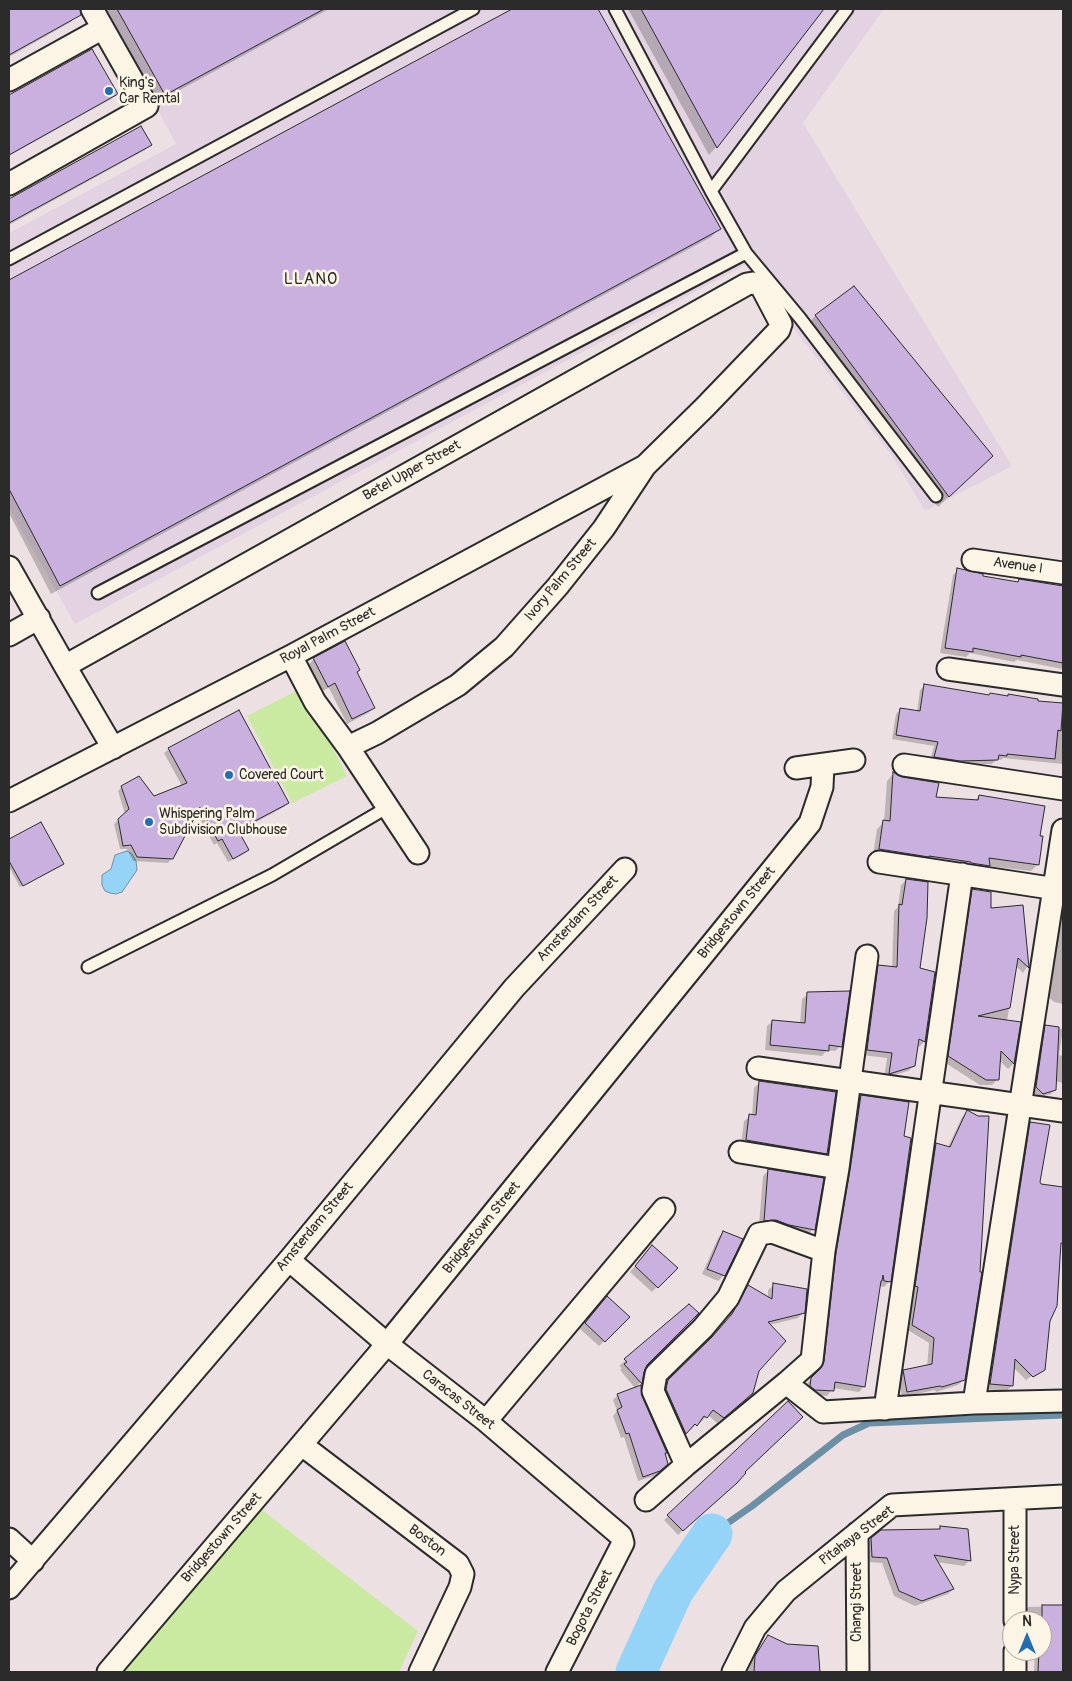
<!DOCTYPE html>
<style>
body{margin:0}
#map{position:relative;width:1072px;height:1681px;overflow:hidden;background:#ede0e3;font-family:Pangolin,sans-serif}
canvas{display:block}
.frame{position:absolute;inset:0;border:10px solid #2b2b2b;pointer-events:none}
.north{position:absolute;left:1002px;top:1611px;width:50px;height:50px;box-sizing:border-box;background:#fcf5e5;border:1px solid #a8a49b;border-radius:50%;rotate:0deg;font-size:14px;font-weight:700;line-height:20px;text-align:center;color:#2b2b2b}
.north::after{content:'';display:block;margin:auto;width:18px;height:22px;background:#1f6fb2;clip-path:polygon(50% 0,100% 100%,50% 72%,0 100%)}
</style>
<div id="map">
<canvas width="1072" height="1681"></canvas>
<div class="frame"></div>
<div class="north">N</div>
</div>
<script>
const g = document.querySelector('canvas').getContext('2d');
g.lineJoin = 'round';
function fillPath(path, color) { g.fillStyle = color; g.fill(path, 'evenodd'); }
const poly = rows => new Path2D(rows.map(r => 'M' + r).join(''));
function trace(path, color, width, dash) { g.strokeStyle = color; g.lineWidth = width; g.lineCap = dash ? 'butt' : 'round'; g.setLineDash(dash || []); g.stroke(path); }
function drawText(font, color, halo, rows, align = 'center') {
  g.font = font + ' Pangolin,sans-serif'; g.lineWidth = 5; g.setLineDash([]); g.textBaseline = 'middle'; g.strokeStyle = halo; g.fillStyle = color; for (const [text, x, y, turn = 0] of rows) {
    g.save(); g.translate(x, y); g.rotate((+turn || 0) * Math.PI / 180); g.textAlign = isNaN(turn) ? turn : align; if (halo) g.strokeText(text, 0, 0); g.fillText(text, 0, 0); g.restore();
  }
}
fillPath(poly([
 [104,9,884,9,803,123,1012,466,925,511,892,456,745,265,75,624,9,508,9,233,176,144]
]), '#e2d2e2');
fillPath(poly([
 [302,688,347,776,292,803,247,716],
 [262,1510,418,1631,399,1672,128,1672,125,1670]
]), '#caeaa2');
const water = poly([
 [127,851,132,854,136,861,137,870,122,892,116,894,110,893,105,891,102,885,102,875,111,869,115,855,127,851]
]);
fillPath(water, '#96d4f7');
trace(water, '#6b90a5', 1);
fillPath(poly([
 [9,9,70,9,75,18,69,23,9,57],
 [104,9,329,9,156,103],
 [514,9,596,9,719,229,711,237,51,594,9,513,9,282],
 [628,9,823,9,716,147,709,155],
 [91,51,116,93,111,99,9,156,9,97],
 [141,128,150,145,145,150,9,225,9,200],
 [816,315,980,467,938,507,805,327],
 [958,570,981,577,1017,583,1019,581,1063,588,1063,667,1062,669,1017,660,1014,662,970,653,966,657,940,653,953,575],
 [314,659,356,673,374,708,368,713,347,724,329,688,322,691,308,665],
 [925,685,988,696,1007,697,1008,695,1037,702,1063,711,1063,764,1003,758,1001,760,997,759,992,764,955,765,930,761,934,746,892,739,896,714,901,709,917,712,920,690],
 [169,749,288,803,284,807,238,832,248,850,244,854,228,862,217,843,214,845,196,812,172,858,168,863,133,861,127,849,120,849,114,824,125,814,118,791,122,787,153,798,182,786,164,753],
 [893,774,934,798,975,801,979,796,1039,837,1038,864,1031,871,988,866,981,873,873,856,877,829,884,822,887,781],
 [41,824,61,866,20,887,9,867,9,841],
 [906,880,919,969,934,973,924,1042,919,1047,917,1046,914,1066,908,1071,884,1078,887,1058,862,1055,873,972,879,966,892,968,894,911,898,907,901,885],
 [973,890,990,909,1028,965,1023,973,1016,966,1007,1021,1019,1023,1013,1064,1008,1069,999,1060,998,1079,992,1085,980,1085,944,1062,967,896],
 [1063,905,1063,1004,1054,1002,1049,997,1050,975,1060,908],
 [808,994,841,1046,835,1051,827,1050,822,1056,765,1050,767,1026,773,1021,800,1024,802,999],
 [1046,1027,1063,1029,1059,1055,1063,1056,1063,1083,1055,1081,1055,1089,1051,1094,1038,1098,1032,1092,1041,1031],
 [760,1082,826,1153,821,1158,741,1146,744,1121,750,1116,752,1116,754,1088],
 [861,1096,903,1137,910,1139,889,1282,884,1287,879,1286,864,1386,859,1392,833,1388,827,1396,809,1394,805,1391,806,1384,816,1375,819,1368,831,1259,856,1102],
 [967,1112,964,1379,958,1385,936,1392,935,1390,902,1397,898,1377,904,1371,927,1367,929,1343,908,1330,913,1292,911,1291,931,1150,936,1145,948,1147,962,1117],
 [1031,1123,1040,1185,1063,1188,1063,1233,1062,1242,1060,1245,1049,1321,1040,1371,1027,1379,1027,1381,1013,1367,1012,1386,1006,1391,985,1389,1025,1129],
 [768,1171,814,1229,808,1234,759,1225,763,1176],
 [723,1232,724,1275,718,1281,702,1274,718,1238],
 [647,1252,676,1268,652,1292,630,1272],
 [774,1285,803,1313,798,1318,769,1325,752,1393,717,1423,708,1415,700,1423,698,1421,691,1430,689,1428,680,1438,663,1387,707,1343,727,1321,743,1292,748,1286,768,1298,768,1290],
 [602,1303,628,1317,599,1346,580,1329],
 [689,1305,646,1364,642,1371,640,1383,635,1388,620,1370,622,1368,619,1366],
 [618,1395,663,1454,662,1469,654,1476,638,1481,624,1437,621,1438,613,1416,617,1411,613,1400],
 [788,1403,802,1417,678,1535,664,1520],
 [940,1527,970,1560,964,1566,936,1562,953,1589,948,1594,915,1606,894,1596,882,1563,867,1562,866,1545,871,1539,937,1530],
 [1062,1606,1063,1672,1034,1672,1035,1651,1042,1651,1042,1621,1022,1621,1023,1612,1028,1607],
 [768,1637,786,1645,817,1647,819,1672,746,1672,752,1658]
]), '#0003');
trace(poly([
 [712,1534,752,1506,843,1435,869,1423,1063,1415]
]), '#6b90a5', 7);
trace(poly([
 [636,1672,673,1591,712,1534]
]), '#96d4f7', 41);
const building = poly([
 [9,9,80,9,81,15,9,55,9,9],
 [117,9,324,9,165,95,117,9],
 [512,9,598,9,721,229,60,586,9,489,9,280,512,9],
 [641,9,824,9,717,148,641,9],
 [92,49,118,94,9,155,9,95,92,49],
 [141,126,152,145,9,223,9,199,141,126],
 [854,286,993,456,949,497,815,315,854,286],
 [957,568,983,574,983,576,1018,582,1019,579,1063,586,1063,663,1021,655,1021,657,973,648,973,652,945,648,957,568],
 [345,641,360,670,357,672,375,708,352,719,335,683,328,687,313,658,345,641],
 [924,684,989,695,990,693,1008,696,1008,694,1038,699,1038,701,1063,703,1061,731,1058,730,1055,759,1007,754,1007,756,999,755,998,760,960,761,934,757,938,742,896,735,900,708,920,711,924,684],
 [239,710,289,803,238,830,249,850,233,859,222,839,218,841,200,807,173,859,137,857,131,845,123,846,118,819,129,809,121,786,139,776,154,796,187,783,168,748,239,710],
 [893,772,902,777,939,783,936,797,978,800,979,795,1045,806,1040,836,1043,836,1039,865,989,858,990,866,971,863,971,862,929,856,929,857,879,849,883,820,890,821,893,772],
 [41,822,64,864,23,886,9,861,9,839,41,822],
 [906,879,928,882,927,918,920,968,935,972,925,1042,919,1039,915,1066,889,1074,892,1053,867,1050,878,965,897,967,899,904,902,905,906,879],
 [972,889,991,892,991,908,1023,905,1029,968,1018,958,1010,1008,978,1016,1021,1022,1014,1064,1001,1051,999,1080,986,1080,948,1056,972,889],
 [850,991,842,1047,829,1045,829,1051,770,1045,772,1020,805,1023,807,992,850,991],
 [1045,1025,1059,1027,1056,1090,1043,1094,1036,1087,1045,1025],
 [759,1081,836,1092,827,1154,746,1140,749,1114,756,1115,759,1081],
 [861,1095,909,1102,904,1136,911,1138,891,1282,884,1281,883,1275,882,1281,881,1281,865,1387,835,1382,834,1391,815,1390,810,1386,811,1378,820,1369,824,1361,836,1253,850,1170,861,1095],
 [967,1110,978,1116,989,1116,980,1272,982,1272,965,1380,942,1387,940,1386,907,1392,903,1370,932,1364,934,1338,912,1325,918,1287,915,1286,936,1143,950,1147,967,1110],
 [1030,1122,1050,1125,1040,1182,1041,1184,1063,1187,1063,1243,1061,1243,1057,1306,1050,1321,1045,1370,1033,1377,1015,1359,1013,1386,990,1384,1030,1122],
 [768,1169,824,1178,815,1230,789,1225,776,1220,764,1221,768,1169],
 [723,1231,743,1239,725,1276,707,1269,723,1231],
 [652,1245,678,1268,658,1288,635,1266,652,1245],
 [773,1283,807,1289,805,1313,768,1322,786,1341,759,1371,753,1393,724,1418,713,1410,707,1418,704,1416,697,1426,695,1424,686,1434,666,1389,668,1380,712,1337,732,1314,748,1285,772,1299,773,1283],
 [607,1296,630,1317,605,1342,585,1323,607,1296],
 [689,1304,699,1313,647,1365,644,1372,642,1384,624,1364,627,1362,624,1359,689,1304],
 [641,1385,642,1396,667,1453,665,1453,668,1464,660,1471,643,1477,629,1433,626,1434,617,1410,622,1407,617,1394,641,1385],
 [788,1401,803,1417,745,1472,746,1473,737,1483,683,1531,667,1515,788,1401],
 [940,1526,968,1529,971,1561,934,1555,954,1589,922,1601,899,1591,887,1558,872,1557,871,1538,881,1530,940,1529,940,1526],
 [1042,1605,1063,1605,1063,1672,1038,1672,1039,1651,1042,1651,1042,1605],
 [768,1635,787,1644,818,1646,820,1672,754,1672,755,1656,768,1635]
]);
fillPath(building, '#c9b0df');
trace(building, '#2b2b2b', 1);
const service = poly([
 [615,9,711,191,746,253,800,318,936,496],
 [711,191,847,9],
 [9,259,473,9],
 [98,593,746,253],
 [88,967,272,875,388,807]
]);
const minor = poly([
 [9,80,103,28],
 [9,184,147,106,92,9],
 [973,560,1063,573],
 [9,567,65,666,113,748],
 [9,635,39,618],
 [291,656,315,702,348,747,418,853],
 [65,666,747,284,753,283,761,286,781,324,779,330,705,407,645,466,604,528,558,586,504,647,458,685,377,733,348,747],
 [948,669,1063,685],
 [904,765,1063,789],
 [796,768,854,760],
 [9,801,291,656,643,467],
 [879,862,1063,890],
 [758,1068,1063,1111],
 [740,1152,838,1168],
 [289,1260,387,1344,486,1421,621,1536,623,1543,557,1672],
 [786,1383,823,1412,974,1403,1063,1401],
 [974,1403,1063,830],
 [885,1409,962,874],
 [486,1421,664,1209],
 [302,1445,458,1564,463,1574,460,1587,420,1672],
 [686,1465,653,1391,656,1374,703,1328,728,1298,759,1234,772,1232,824,1251],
 [1015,1499,1015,1621],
 [646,1500,686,1465,786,1383,812,1360,824,1251,838,1168,867,956],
 [857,1533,858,1672],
 [9,1539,33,1561],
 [9,1588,289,1260,514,988,625,869],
 [1015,1651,1015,1672],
 [108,1672,387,1344,810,823,822,787,823,765],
 [733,1672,755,1628,786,1591,892,1505,1063,1496]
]);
trace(service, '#2b2b2b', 15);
trace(minor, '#2b2b2b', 25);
trace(service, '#fcf5e5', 11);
trace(minor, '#fcf5e5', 21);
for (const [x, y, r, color] of [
 [109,91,5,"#1f6fb2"],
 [229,775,5,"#1f6fb2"],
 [149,822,5,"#1f6fb2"]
]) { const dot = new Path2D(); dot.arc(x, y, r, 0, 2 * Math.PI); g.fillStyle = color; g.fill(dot); trace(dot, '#fcf5e5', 2); }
drawText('14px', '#2b2b2b', '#fcf5e5', [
 ["King's",119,83],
 ["Car Rental",119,99],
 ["Covered Court",239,775],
 ["Whispering Palm",159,814],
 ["Subdivision Clubhouse",159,830]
], 'left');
drawText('14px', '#2b2b2b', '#fcf5e5', [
 ["Betel Upper Street",412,471,-29],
 ["Avenue I",1018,566,8],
 ["Ivory Palm Street",561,580,-50],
 ["Royal Palm Street",328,636,-28],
 ["Bridgestown Street",737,913,-51],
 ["Amsterdam Street",578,919,-47],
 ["Amsterdam Street",315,1227,-50],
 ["Bridgestown Street",482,1228,-51],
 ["Caracas Street",458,1400,38],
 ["Pitahaya Street",857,1536,-37],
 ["Bridgestown Street",222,1538,-49],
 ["Boston",427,1541,37],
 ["Nypa Street",1015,1560,-90],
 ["Changi Street",857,1602,-90],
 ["Bogota Street",590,1608,-63]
]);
g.letterSpacing = '1px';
drawText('16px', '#2b2b2b', '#fcf5e5', [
 ["LLANO",311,280]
]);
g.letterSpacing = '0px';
</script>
